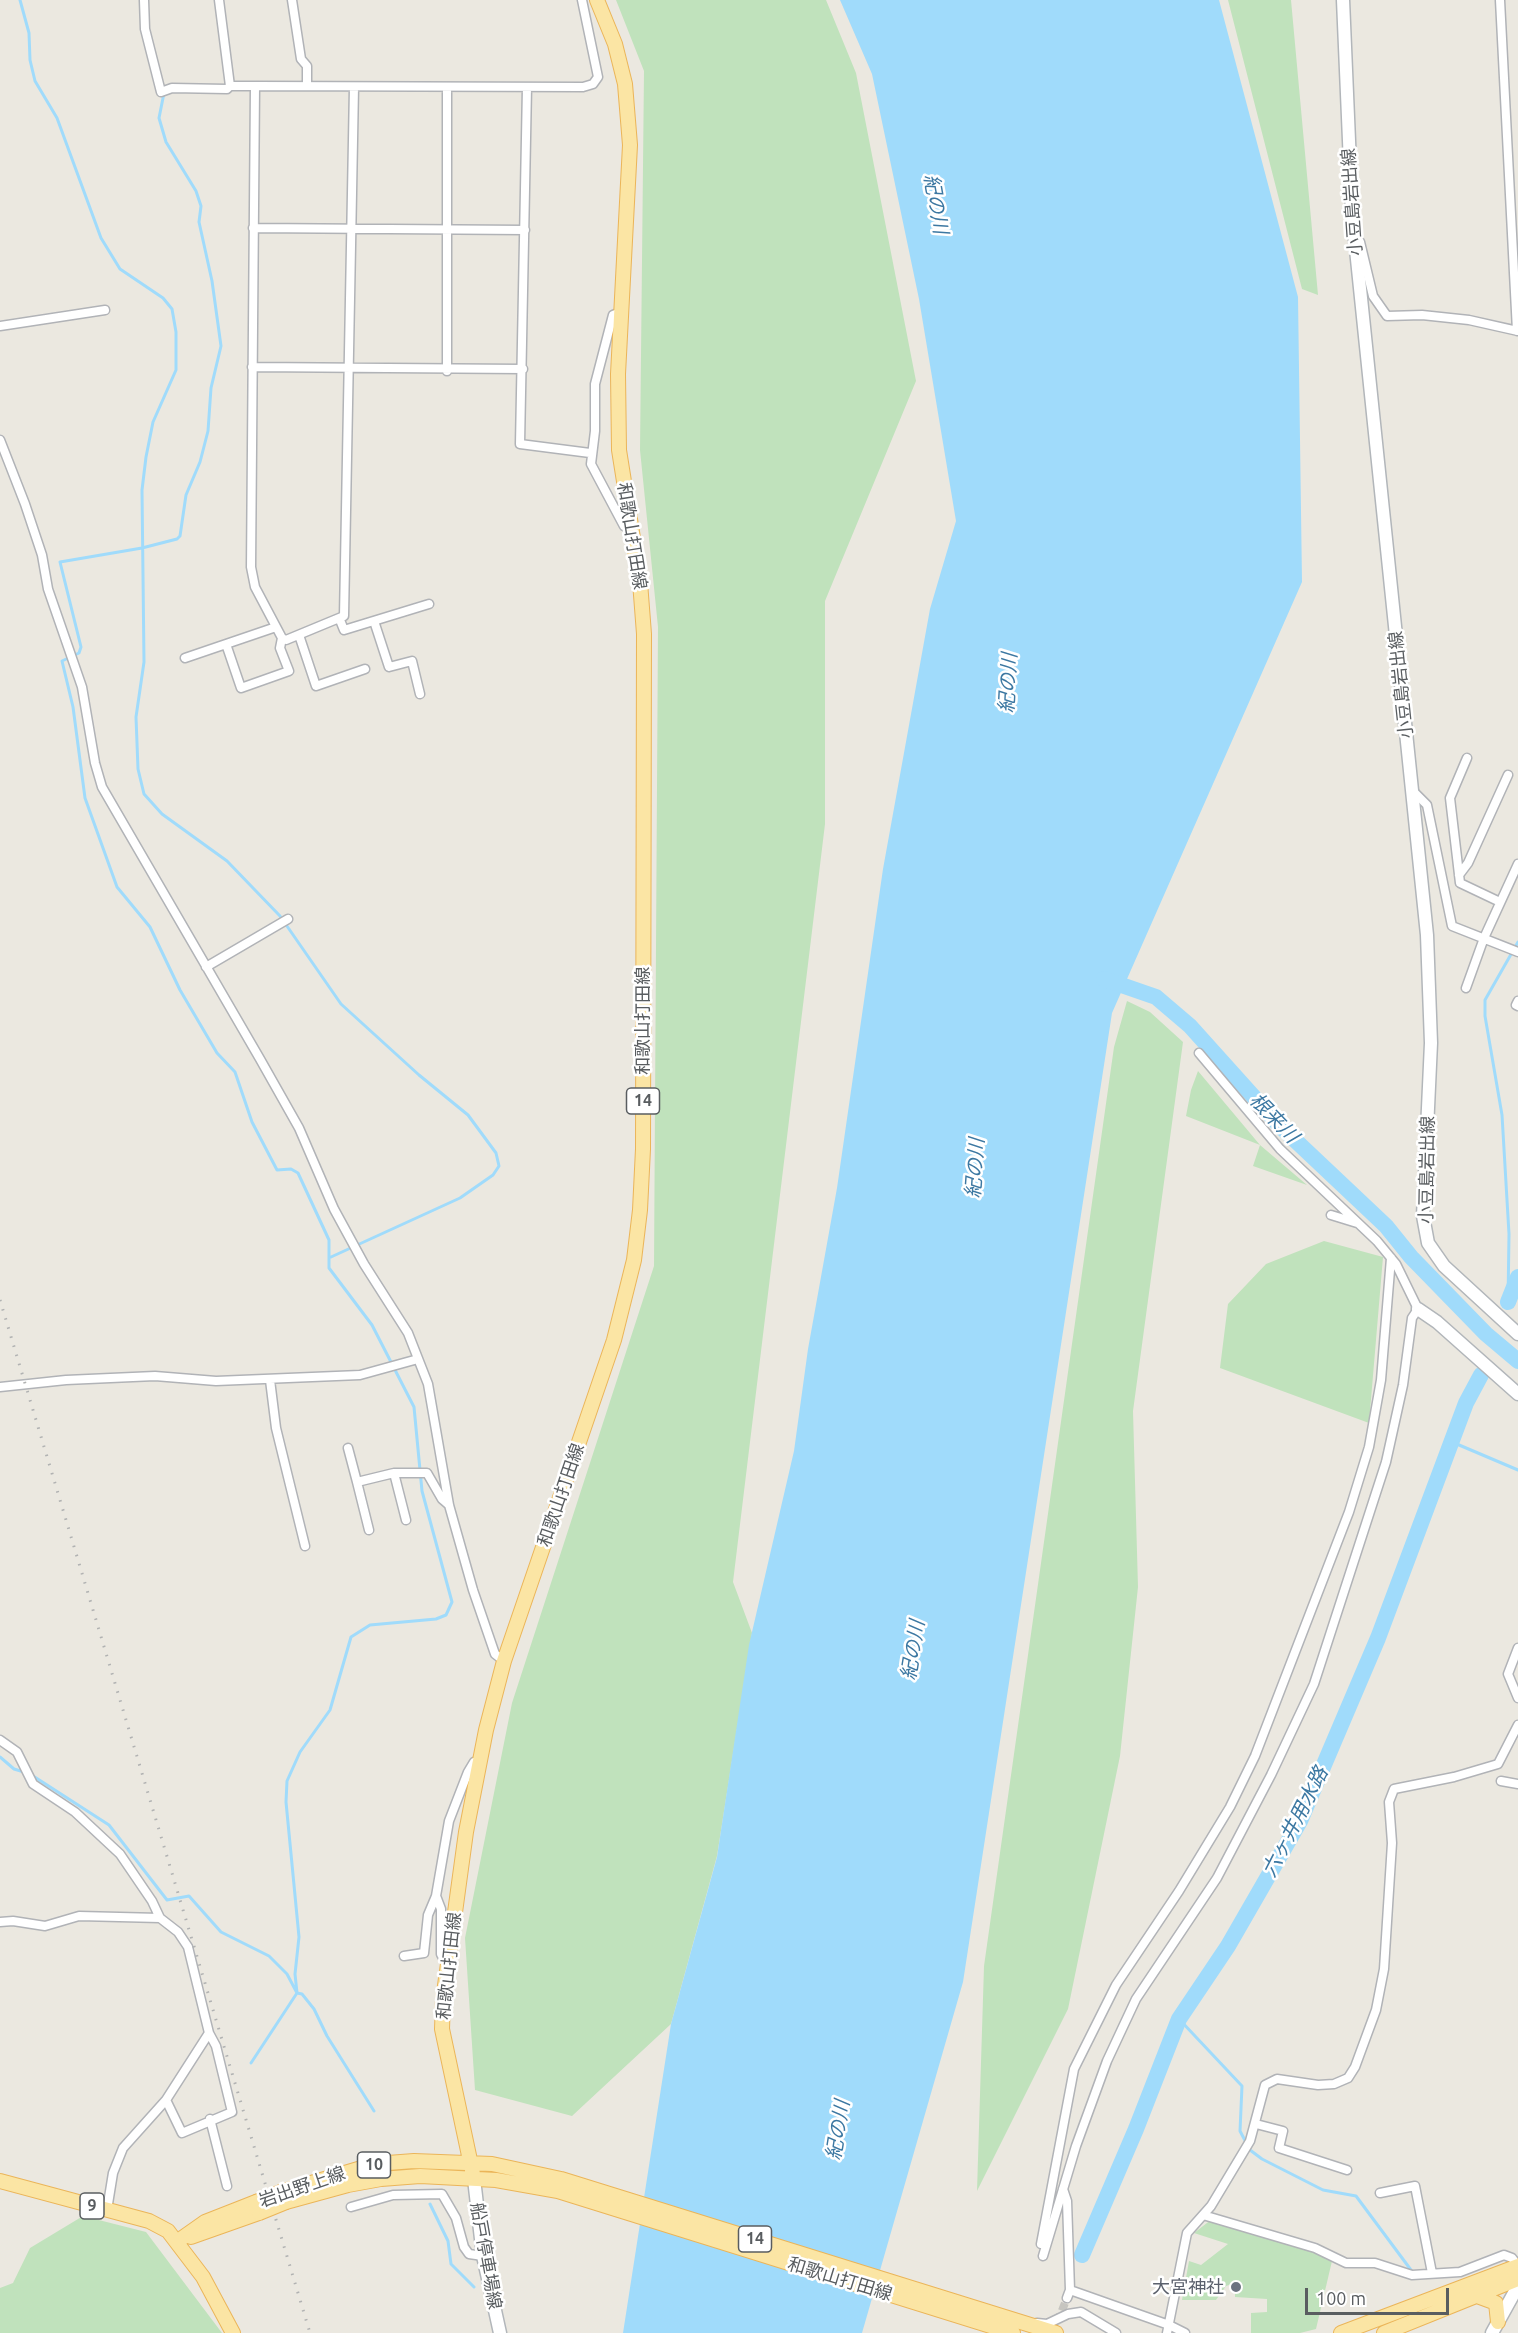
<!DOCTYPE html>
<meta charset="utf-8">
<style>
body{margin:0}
#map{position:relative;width:1518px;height:2333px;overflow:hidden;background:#ebe8e0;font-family:Ubuntu,sans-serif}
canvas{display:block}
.scale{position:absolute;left:1305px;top:2288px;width:144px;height:27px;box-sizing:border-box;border:3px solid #595d60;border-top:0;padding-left:8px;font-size:18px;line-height:21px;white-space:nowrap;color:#595d60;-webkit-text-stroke:4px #fff;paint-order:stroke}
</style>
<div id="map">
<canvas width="1518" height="2333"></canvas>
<div class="scale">100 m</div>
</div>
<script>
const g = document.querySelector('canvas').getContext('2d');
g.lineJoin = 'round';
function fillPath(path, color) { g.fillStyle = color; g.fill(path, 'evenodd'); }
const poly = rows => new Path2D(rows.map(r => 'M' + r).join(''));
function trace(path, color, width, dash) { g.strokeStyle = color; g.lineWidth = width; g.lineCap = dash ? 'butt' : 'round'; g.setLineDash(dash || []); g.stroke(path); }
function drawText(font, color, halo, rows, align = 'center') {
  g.font = font + ' Ubuntu,"Noto Sans JP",sans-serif'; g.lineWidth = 5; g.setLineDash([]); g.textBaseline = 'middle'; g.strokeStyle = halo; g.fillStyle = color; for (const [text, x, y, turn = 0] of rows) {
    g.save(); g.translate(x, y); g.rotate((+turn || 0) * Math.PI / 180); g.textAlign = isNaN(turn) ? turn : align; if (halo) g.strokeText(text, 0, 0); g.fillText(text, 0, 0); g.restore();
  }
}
fillPath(poly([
 [616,0,826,0,856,73,916,381,825,601,825,824,733,1582,752,1633,717,1856,671,2024,572,2116,475,2090,465,1938,512,1703,654,1266,658,627,640,450,644,71],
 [1228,0,1291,0,1318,295,1302,289],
 [1127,1001,1150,1012,1183,1042,1133,1411,1138,1587,1120,1756,1068,2009,977,2191,984,1966,1114,1047],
 [1198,1071,1260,1145,1307,1185,1253,1166,1260,1145,1186,1116,1191,1090],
 [1324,1241,1383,1257,1369,1423,1220,1368,1228,1304,1266,1264],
 [83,2216,146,2232,222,2333,0,2333,0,2288,13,2283,30,2248],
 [1216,2216,1294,2240,1332,2261,1316,2329,1300,2333,1251,2333,1251,2313,1267,2312,1267,2299,1235,2297,1235,2283,1226,2286,1216,2300,1182,2300,1189,2261,1201,2265,1228,2244,1194,2233]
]), '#c0e2bc');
fillPath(poly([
 [840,0,1219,0,1298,297,1302,582,1112,1013,963,1982,862,2333,623,2333,671,2024,717,1857,749,1645,794,1451,808,1349,837,1188,883,869,930,609,956,521,919,299,872,74]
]), '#a0dbfb');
trace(poly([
 [20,0,29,33,30,60,35,81,57,118,101,238,120,269,163,298,172,309,176,332,176,370,153,422,146,457,142,490,144,662,136,717,138,769,144,794,162,814,227,861,280,916,341,1004,419,1075,468,1115,496,1153,499,1166,493,1175,460,1198,331,1257],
 [164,93,159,118,166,142,196,191,201,206,199,222,212,281,221,346,211,388,208,431,200,462,186,495,180,536,177,539,142,548,60,562,81,647,79,653,62,661,73,707,85,798,117,887,150,927,180,990,217,1053,235,1072,252,1122,277,1170,291,1169,298,1173,329,1240,329,1268,372,1325,414,1407,422,1491,452,1602,446,1615,436,1619,370,1625,351,1637,330,1710,300,1752,287,1781,286,1802,299,1937,295,1974,297,1993,251,2063],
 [1508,1302,1509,1234,1502,1115,1485,1016,1485,1000,1518,942],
 [1452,1442,1518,1470],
 [0,1757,14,1769,24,1772],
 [30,1774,109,1825,167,1900,189,1896,221,1932,269,1956,287,1974,297,1993,302,1994,314,2009,327,2036,374,2111],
 [1179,2019,1242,2086,1240,2131,1250,2150,1262,2159,1323,2190,1356,2196,1411,2270],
 [430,2204,448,2241,451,2264,474,2287]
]), '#a0dbfb', 3);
trace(poly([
 [1104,979,1156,997,1190,1026,1279,1125,1386,1226,1411,1257,1486,1334,1518,1361],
 [1508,1302,1518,1277],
 [1082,2255,1136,2129,1179,2019,1228,1946,1300,1821,1378,1638,1466,1403,1481,1375]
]), '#a0dbfb', 16);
trace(poly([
 [1053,2333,1067,2298]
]), '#c6c5c0', 8, [8, 4]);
const street = poly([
 [144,0,145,29,161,92,172,88,227,89,230,86,255,86],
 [219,0,230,86],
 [292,0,301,59,307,66,307,86],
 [1500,0,1517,331],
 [527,87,520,444,590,453],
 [253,228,525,230],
 [1360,242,1373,296,1387,316,1422,315,1469,320,1518,331],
 [621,312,613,315,595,384,595,431,591,464,624,526,630,528],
 [0,326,105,310],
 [252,367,523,369],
 [447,371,447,87],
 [0,440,25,504,42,555,48,589,82,687,95,763,102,787,260,1059,299,1128,334,1209,364,1264,408,1333,428,1384,449,1505,473,1590,495,1654,504,1661],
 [340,620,344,630,429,604],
 [374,621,389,667,412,661,420,694],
 [299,635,316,686,365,669],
 [282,638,286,640,344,616,354,87],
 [226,644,241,688,289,671,280,648,282,638,255,587,251,567,255,86,583,87,593,84,598,77,582,0],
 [185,658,276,627],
 [1467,758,1450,798,1460,883,1500,902],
 [1412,790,1427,805,1452,926,1518,952],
 [1459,875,1468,863,1508,775],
 [206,967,288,919],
 [1466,988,1484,938,1518,864],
 [1518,1001,1516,1005,1518,1006],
 [1331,1215,1357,1223],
 [270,1380,276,1428,305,1546],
 [0,1387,66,1380,155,1376,216,1381,360,1375,418,1359],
 [348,1448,357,1482],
 [406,1520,394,1473,427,1473,442,1499,449,1505],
 [369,1530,357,1482,394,1473],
 [1518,1648,1508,1674,1518,1698],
 [0,1740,17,1752,33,1784,75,1812,120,1854,152,1901,160,1918,178,1932,188,1947,209,2033],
 [1501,1781,1518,1784],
 [436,1896,449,1821,468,1772,474,1762,479,1761],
 [0,1922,13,1921,45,1926,79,1916,160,1918],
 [404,1956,424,1953,428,1915,436,1896,441,1909,441,1954,447,1965],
 [210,2119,227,2186],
 [1256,2124,1283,2131,1279,2148,1347,2170],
 [1063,2189,1067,2201,1070,2290,1067,2298],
 [1380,2193,1415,2186,1432,2273],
 [351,2207,393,2195,442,2194,456,2218,464,2247,469,2254,483,2256],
 [107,2210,113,2173,123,2148,166,2100,209,2033,216,2046,232,2112,182,2133,166,2100],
 [1203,2215,1315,2248,1346,2263,1375,2263,1412,2275,1460,2272,1504,2255,1512,2258,1518,2266],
 [1041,2244,1074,2069,1116,1985,1179,1891,1230,1807,1255,1756,1349,1512,1369,1447,1381,1380,1391,1258],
 [1043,2256,1076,2146,1107,2061,1136,1999,1217,1878,1271,1775,1314,1684,1386,1462,1403,1385,1412,1318,1418,1309,1396,1264,1377,1241,1280,1149,1199,1053],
 [1070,2290,1169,2325,1185,2333],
 [1037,2323,1047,2324,1068,2314,1081,2312,1116,2333],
 [1167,2333,1187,2233,1211,2206,1250,2141,1265,2085,1277,2079,1318,2085,1334,2084,1348,2078,1355,2067,1376,2010,1384,1969,1392,1843,1389,1802,1394,1789,1454,1777,1498,1764,1518,1725]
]);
const secondary = poly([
 [1343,0,1352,211,1427,935,1431,1043,1423,1216,1428,1243,1444,1266,1518,1334],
 [1418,1309,1437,1322,1518,1394],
 [474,2179,483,2256,500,2333],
 [1492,2333,1518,2286]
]);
const primary = poly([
 [474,2179,442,2029,443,2000,466,1832,486,1730,504,1661,614,1340,634,1260,640,1210,643,1149,644,634,640,582,619,450,618,374,630,145,625,84,615,44,597,0],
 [0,2181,149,2221,168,2231,203,2277,233,2333],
 [281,2192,375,2164,414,2161,492,2164,561,2179,1056,2333],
 [286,2202,348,2185,381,2179,420,2176,496,2180,558,2191,1013,2333],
 [191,2237,259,2213],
 [178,2241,205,2222,256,2202],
 [1477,2296,1496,2303,1498,2322],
 [1341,2333,1518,2266],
 [1384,2333,1518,2279]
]);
trace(street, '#b1b3b7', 11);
trace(secondary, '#b2b6ba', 15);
trace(primary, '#ebb559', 16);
trace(street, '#fff', 8);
trace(secondary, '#fff', 12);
trace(primary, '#fbe5a4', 14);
trace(poly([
 [0,1300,310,2333]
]), '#b1b2b2', 3, [1.5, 8]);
const primaryBridge = poly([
 [256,2202,281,2192],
 [259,2213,286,2202]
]);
trace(primaryBridge, '#ebb559', 16, []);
trace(primaryBridge, '#fbe5a4', 14);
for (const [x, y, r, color] of [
 [1236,2287,6,"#6b7280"]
]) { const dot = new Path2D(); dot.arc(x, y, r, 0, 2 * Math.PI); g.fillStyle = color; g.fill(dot); trace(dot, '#fff', 2); }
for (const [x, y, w] of [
 [643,1101,33],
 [374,2165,33],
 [92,2206,24],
 [755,2239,33]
]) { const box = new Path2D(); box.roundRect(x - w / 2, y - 13, w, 26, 4.5); g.fillStyle = '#fff'; g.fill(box); trace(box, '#595d60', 1.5); }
drawText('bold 16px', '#595d60', null, [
 ["14",643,1101],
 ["10",374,2165],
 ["9",92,2206],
 ["14",755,2239]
]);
drawText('18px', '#595d60', '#fff', [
 ["小豆島岩出線",1352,202,-94],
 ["和歌山打田線",632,536,81],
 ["小豆島岩出線",1401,685,-96],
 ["和歌山打田線",643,1021,-90],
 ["小豆島岩出線",1427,1170,-89],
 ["和歌山打田線",561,1495,-71],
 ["和歌山打田線",449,1966,-84],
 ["岩出野上線",302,2187,-19],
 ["船戸停車場線",486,2256,80],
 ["和歌山打田線",840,2279,17]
]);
drawText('18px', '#5b616d', '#fff', [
 ["大宮神社",1224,2287]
], 'right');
drawText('italic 20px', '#3c78a2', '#fff', [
 ["紀の川",936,204,80],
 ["紀の川",1008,683,-87],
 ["根来川",1274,1118,46],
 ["紀の川",975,1168,-86],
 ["紀の川",913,1650,-81],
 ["六ヶ井用水路",1295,1822,-63],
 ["紀の川",838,2130,-81]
]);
</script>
